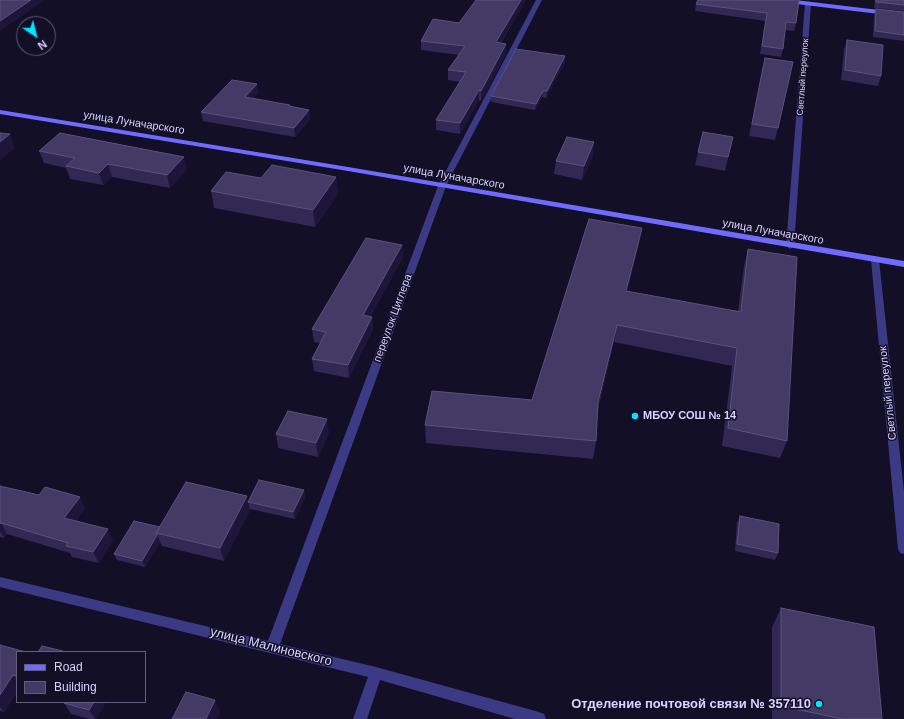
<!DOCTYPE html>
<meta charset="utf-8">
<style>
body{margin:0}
#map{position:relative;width:904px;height:719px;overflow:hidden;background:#130f26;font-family:Helvetica,sans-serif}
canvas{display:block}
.legend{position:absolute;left:16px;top:651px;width:130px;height:52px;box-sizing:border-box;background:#130f26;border:1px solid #625e7d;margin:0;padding:5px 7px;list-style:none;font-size:12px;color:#d9d4ff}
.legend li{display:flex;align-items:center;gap:8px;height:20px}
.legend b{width:20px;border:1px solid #625e7d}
.north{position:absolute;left:16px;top:16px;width:40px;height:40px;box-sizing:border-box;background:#130f26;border:1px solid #625e7d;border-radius:50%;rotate:145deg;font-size:11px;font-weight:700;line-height:16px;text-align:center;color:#d9d4ff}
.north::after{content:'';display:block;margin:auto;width:14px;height:18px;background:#00e5ff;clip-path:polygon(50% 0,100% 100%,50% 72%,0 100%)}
</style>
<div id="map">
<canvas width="904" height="719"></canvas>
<ul class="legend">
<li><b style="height:5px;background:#6f6bff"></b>Road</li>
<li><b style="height:11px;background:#433a66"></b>Building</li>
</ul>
<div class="north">N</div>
</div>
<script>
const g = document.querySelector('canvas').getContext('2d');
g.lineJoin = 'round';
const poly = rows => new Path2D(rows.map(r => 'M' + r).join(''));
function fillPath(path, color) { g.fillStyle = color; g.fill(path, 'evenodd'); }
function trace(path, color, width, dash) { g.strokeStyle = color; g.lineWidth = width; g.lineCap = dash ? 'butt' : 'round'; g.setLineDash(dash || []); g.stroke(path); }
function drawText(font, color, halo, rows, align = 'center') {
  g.font = font + ' Helvetica,sans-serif'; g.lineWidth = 3; g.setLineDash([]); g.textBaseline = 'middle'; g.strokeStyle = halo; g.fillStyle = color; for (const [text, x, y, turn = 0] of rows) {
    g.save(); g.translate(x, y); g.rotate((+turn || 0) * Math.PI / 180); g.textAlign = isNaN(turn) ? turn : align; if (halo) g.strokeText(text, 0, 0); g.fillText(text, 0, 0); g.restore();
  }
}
fillPath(poly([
 [536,0,542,0,446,186,280,644,376,667,539,712,544,714,546,719,515,719,380,680,367,719,353,719,368,677,0,587,0,577,268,641,438,186,536,0],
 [808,1,811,3,794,246,790,249,786,246,805,3,808,1],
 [875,257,879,260,904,492,904,554,900,553,898,549,871,260,875,257]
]), '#3d3a85');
fillPath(poly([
 [777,0,795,0,904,13,904,17,780,2,777,0],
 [0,110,348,167,904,261,904,267,348,171,0,114,0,110]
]), '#6f6bff');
fillPath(poly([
 [476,0,526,0,501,43,506,44,506,54,481,101,479,100,460,134,436,130,436,120,460,82,448,80,448,70,459,55,421,50,421,41,459,23],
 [799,0,796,23,794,31,785,30,783,49,781,57,760,54,765,21,695,11,696,4],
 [875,0,904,0,904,11,874,8],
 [876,9,904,12,904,41,873,37,874,15],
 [847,40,881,76,878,86,841,80,844,50],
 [565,56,565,62,546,98,542,97,535,110,491,102,491,96],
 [765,58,778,128,775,140,749,136,762,69],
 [258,93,253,98,291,107,309,110,310,119,295,137,203,121,201,112],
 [733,137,725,171,695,165,698,152],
 [39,151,187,169,170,188,112,177,103,185,70,179,66,168,44,163],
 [593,156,582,180,554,174,556,161],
 [336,177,338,194,315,227,214,208,211,191,261,178],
 [402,245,403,257,370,317,372,317,373,329,349,378,314,371,312,359,320,343,314,342,312,329],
 [639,245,627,291,738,311,744,266,748,249,787,441,780,458,722,446,732,366,614,342,598,409,596,441,593,459,426,443,425,425,532,400],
 [329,433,318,457,278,448,276,434],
 [0,486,85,508,76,521,113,540,99,563,72,557,70,553,7,534,4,538,0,537],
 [304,490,305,497,295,519,250,509,250,510,224,561,162,546,160,542,145,567,117,560,114,554,160,527,248,501],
 [740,516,778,553,775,560,735,551,737,523],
 [781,608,882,719,772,719,772,627],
 [0,645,17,652,17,692,4,712,0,711],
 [106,702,96,719,90,719,71,714,64,703]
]), '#312854');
fillPath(poly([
 [31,0,45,0,0,31,0,21],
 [521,0,526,0,495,52,496,42],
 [506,44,506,54,481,101,481,91],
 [565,56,565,62,546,98,547,91],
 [257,84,258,93,246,106,245,97],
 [479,90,479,100,460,134,460,123],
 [543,91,542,97,535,110,536,104],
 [309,110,310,119,295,137,294,128],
 [10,134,15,148,0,160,0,142],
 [594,142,593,156,582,180,584,166],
 [184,157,187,169,170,188,167,175],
 [108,164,112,177,103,185,99,173],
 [336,177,338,194,315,227,313,210],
 [642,228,639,245,623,308,626,291],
 [402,245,403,257,364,328,363,315],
 [372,317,373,329,349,378,348,365],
 [617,325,614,342,595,419,598,402],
 [327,419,329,433,318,457,316,443],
 [304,490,305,497,295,519,293,512],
 [247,496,250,510,224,561,220,548],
 [80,497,85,508,70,529,64,518],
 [1,523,7,534,4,538,0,531,0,524],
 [108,529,113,540,99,563,93,552],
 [157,535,160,542,145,567,142,561],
 [13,675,17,680,17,692,4,712,0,707,0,695],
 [215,700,220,712,217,719,206,719],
 [94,702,106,702,96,719,95,719,89,710]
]), '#1d163a');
const building = poly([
 [0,0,31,0,0,21,0,0],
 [476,0,521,0,496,42,506,44,481,91,479,90,460,123,436,120,466,72,448,70,465,46,421,41,433,19,459,23,476,0],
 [698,0,799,0,796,23,786,22,783,49,762,46,767,13,696,4,698,0],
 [876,0,904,0,904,5,876,2,876,0],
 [876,9,904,12,904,35,875,31,876,9],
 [847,40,883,45,881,76,845,70,847,40],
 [516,49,565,56,547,91,543,91,536,104,491,96,516,49],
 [765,58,793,62,778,128,752,124,765,58],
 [232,80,257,84,245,97,290,105,289,106,309,110,294,128,201,112,232,80],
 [703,132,733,137,728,157,698,152,703,132],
 [0,133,10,134,0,142,0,133],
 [60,133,184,157,167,175,108,164,99,173,66,166,75,158,39,151,60,133],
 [567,137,594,142,584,166,556,161,567,137],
 [272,165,336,177,313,210,211,191,226,172,261,178,272,165],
 [589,219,642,228,626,291,741,312,748,249,797,257,787,441,728,428,737,348,617,325,598,402,596,441,425,425,432,391,532,400,589,219],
 [366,238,402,245,363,315,372,317,348,365,312,359,326,332,312,329,366,238],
 [288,411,327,419,316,443,276,434,288,411],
 [259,480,304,490,293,512,248,502,259,480],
 [186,482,247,496,220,548,156,533,186,482],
 [0,486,39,495,45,487,80,497,64,518,108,529,93,552,66,546,68,543,1,523,0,524,0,486],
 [740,516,779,524,778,553,737,544,740,516],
 [134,521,160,527,156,533,157,535,142,561,114,554,134,521],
 [781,608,874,627,882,719,842,719,781,706,781,608],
 [0,645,26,652,17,652,17,676,13,675,0,695,0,645],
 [42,646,63,651,62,652,38,652,42,646],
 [186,692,215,700,206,719,172,719,186,692],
 [64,702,94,702,89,710,64,703,64,702]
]);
fillPath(building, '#433a66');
trace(building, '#5a527e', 1);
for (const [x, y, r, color] of [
 [635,416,4,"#00e5ff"],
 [819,704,4,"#00e5ff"]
]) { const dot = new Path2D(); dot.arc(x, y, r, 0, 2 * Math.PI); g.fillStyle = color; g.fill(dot); trace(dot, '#130f26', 1.5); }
drawText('9px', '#d9d4ff', '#130f26', [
 ["Светлый переулок",803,77,-86]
]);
drawText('11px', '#d9d4ff', '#130f26', [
 ["улица Луначарского",134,123,9],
 ["улица Луначарского",454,177,10],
 ["улица Луначарского",773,232,10],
 ["переулок Циглера",393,318,-70],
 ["Светлый переулок",888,393,-96]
]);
drawText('bold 11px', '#d9d4ff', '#130f26', [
 ["МБОУ СОШ № 14",643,416]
], 'left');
drawText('13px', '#d9d4ff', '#130f26', [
 ["улица Малиновского",271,647,14]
]);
drawText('bold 13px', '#d9d4ff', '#130f26', [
 ["Отделение почтовой связи № 357110",811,704]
], 'right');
</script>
